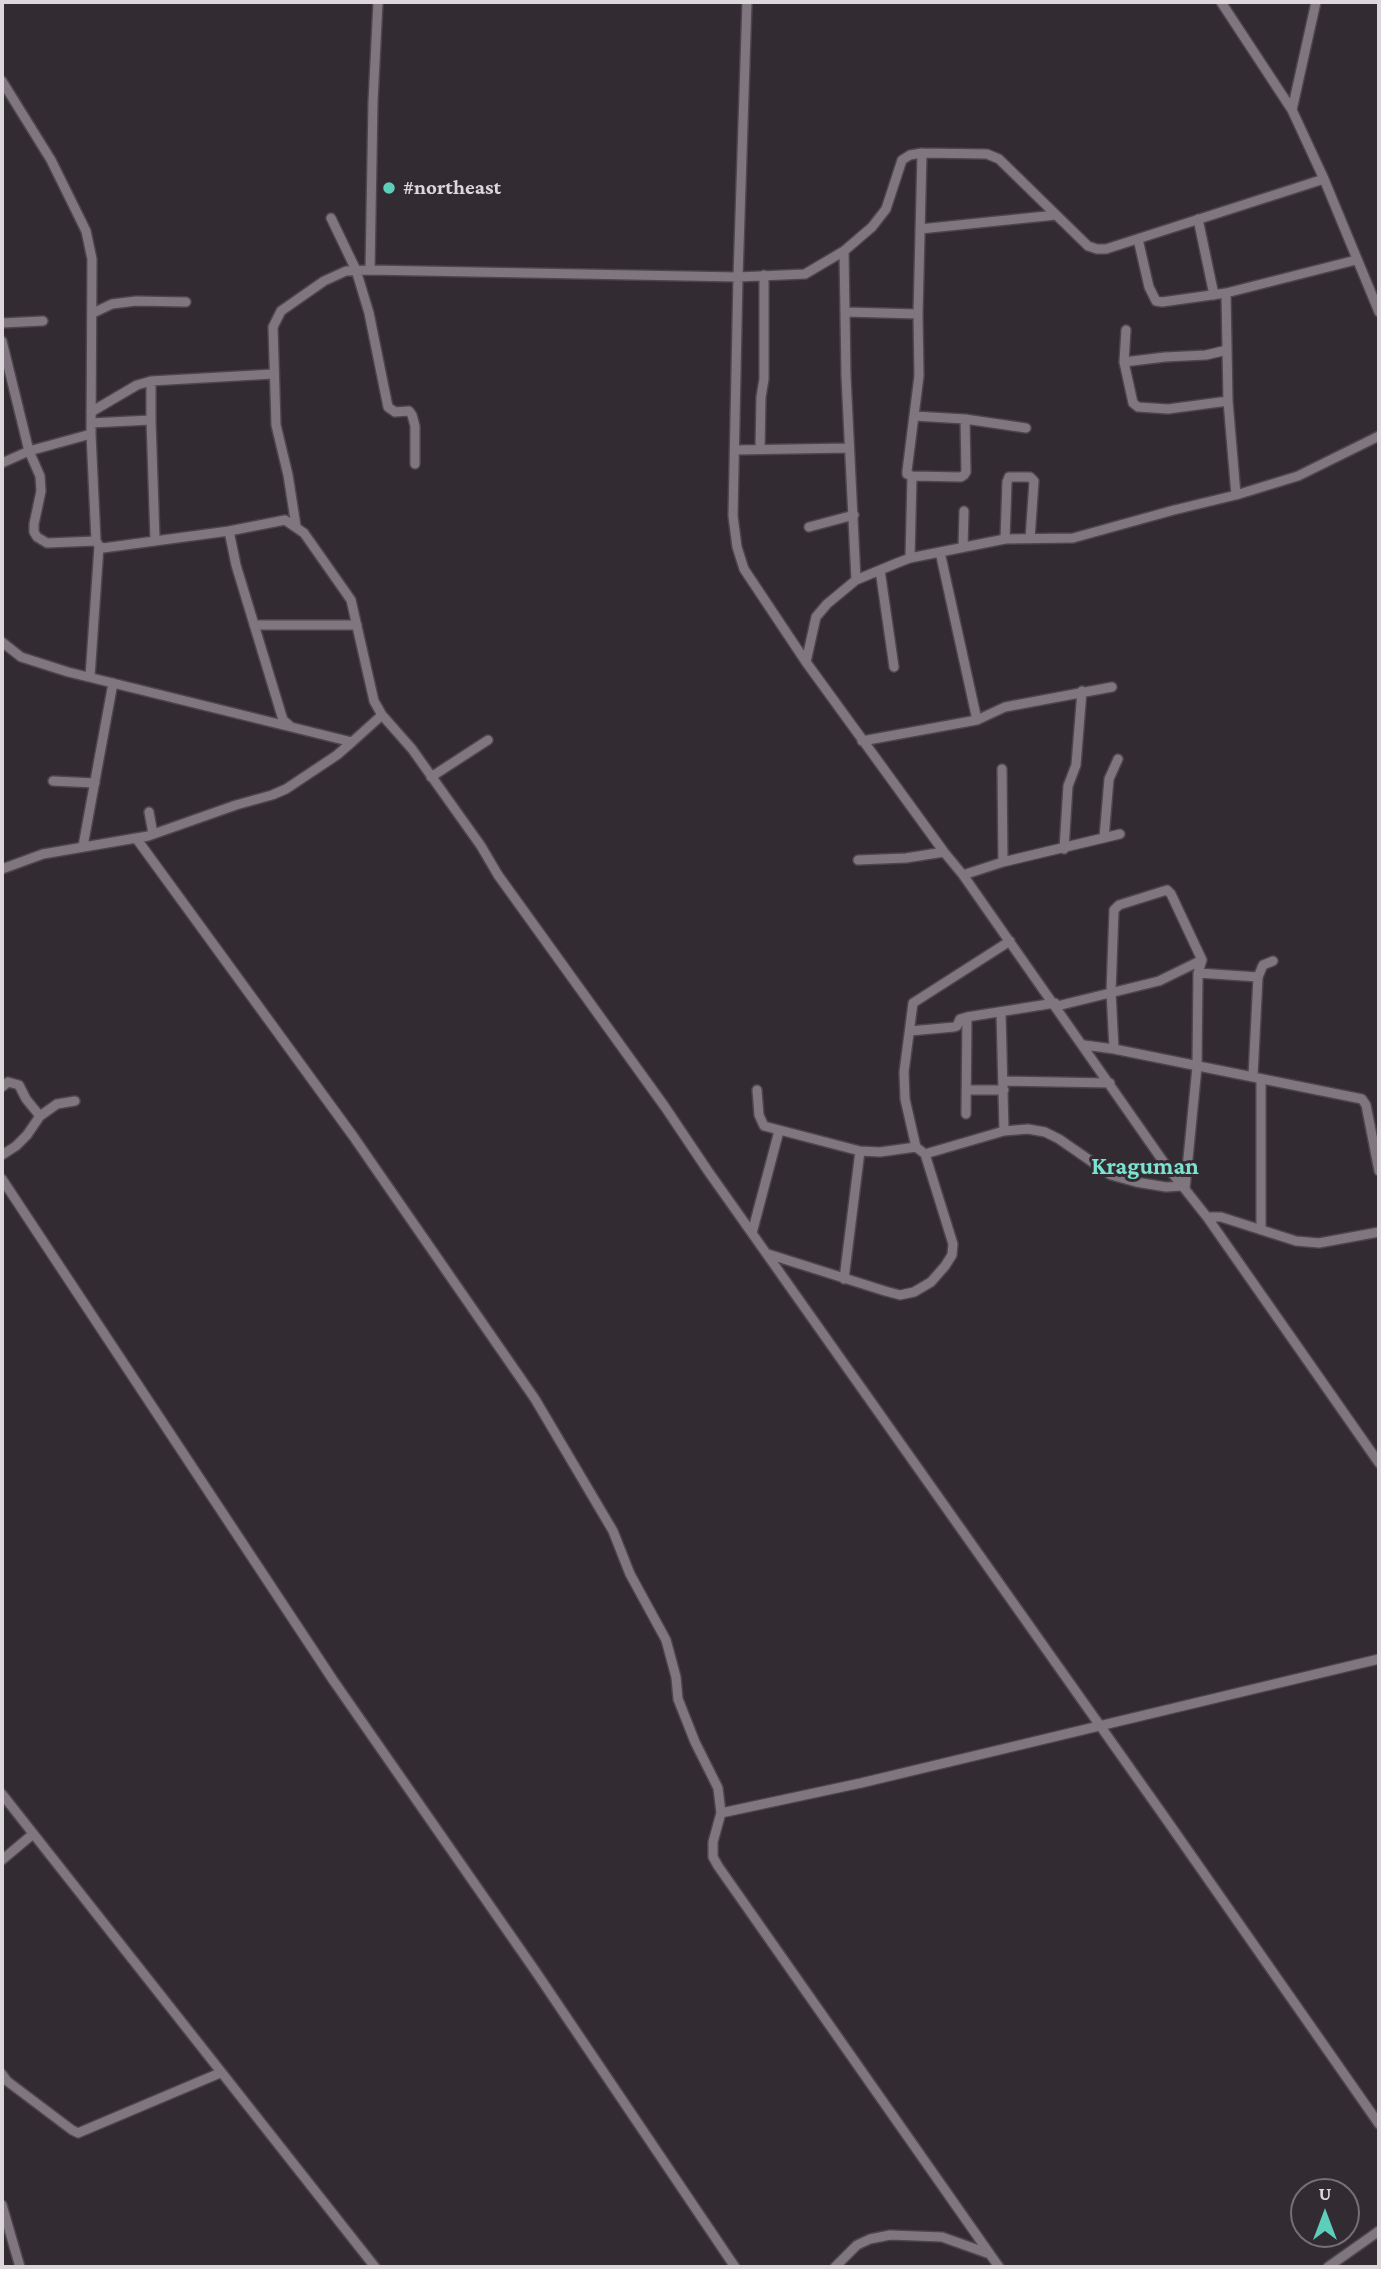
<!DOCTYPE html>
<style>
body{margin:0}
#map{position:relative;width:1381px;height:2269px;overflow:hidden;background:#322b32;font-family:"Crimson Pro",serif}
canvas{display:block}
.frame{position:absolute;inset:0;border:4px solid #dcd7db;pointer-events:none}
.north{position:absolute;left:1290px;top:2178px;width:70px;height:70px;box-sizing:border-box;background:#322b32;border:2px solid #767076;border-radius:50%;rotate:0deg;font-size:19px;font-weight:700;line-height:28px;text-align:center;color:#dcd7db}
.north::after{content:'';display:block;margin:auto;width:24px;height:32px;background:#5cceba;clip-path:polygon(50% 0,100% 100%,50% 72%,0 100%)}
</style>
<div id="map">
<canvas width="1381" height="2269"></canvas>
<div class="frame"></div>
<div class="north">U</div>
</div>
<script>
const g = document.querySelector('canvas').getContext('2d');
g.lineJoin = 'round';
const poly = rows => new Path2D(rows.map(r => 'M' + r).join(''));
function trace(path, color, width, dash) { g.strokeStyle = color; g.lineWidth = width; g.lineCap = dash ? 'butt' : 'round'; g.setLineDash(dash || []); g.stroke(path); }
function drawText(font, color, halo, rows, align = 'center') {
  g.font = font + ' "Crimson Pro",serif'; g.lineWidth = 6; g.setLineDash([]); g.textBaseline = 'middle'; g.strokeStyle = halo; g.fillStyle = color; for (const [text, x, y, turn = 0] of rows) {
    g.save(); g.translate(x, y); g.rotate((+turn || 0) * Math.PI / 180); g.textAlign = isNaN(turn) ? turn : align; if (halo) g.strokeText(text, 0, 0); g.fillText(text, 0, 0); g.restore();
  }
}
const street = poly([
 [747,2,738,277,733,516,737,547,744,569,806,662,944,852,963,875,1165,1164,1207,1217,1379,1463],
 [1221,2,1292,110,1324,179,1379,312],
 [2,81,51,160,86,231,92,259,91,434,96,541,99,546,103,548,229,531,285,520,304,533,351,600,374,701,382,715,412,749,481,846,498,875,665,1107,708,1171,1166,1819,1379,2124],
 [1292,110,1316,2],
 [331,218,356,270,369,313,388,407,395,412,409,411,412,415,415,426,415,464],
 [1198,219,1214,295],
 [920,229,1056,215],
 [1138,239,1149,287,1156,301,1162,302,1226,293,1356,260],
 [844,251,846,376,856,580],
 [370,270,373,102,378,2],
 [1226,293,1228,401,1236,495],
 [846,312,918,314],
 [93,313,112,304,136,301,186,302],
 [2,323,43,321],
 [1126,330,1124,362,1133,403,1138,407,1168,409,1228,401],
 [2,341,29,451,40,476,41,491,34,524,34,532,37,537,47,543,96,541],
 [1124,362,1165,357,1206,355,1227,350],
 [151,381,151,420,155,540],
 [91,412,137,385,151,381,273,374],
 [914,416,965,419,1026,428],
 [91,423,151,420],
 [760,449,761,397,764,379,764,275],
 [735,450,849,448],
 [2,463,29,451,91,434],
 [912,476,961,477,964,475,966,472,965,419],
 [296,526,288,475,276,425,273,327,281,311,324,281,346,271,370,270,738,277,805,274,844,251,872,227,886,209,902,160,910,155,922,153,987,154,999,159,1088,246,1097,249,1106,249,1324,179],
 [809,527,854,515],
 [229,531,236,565,283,720,289,725],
 [1005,539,1007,482,1009,477,1030,477,1034,481,1030,539],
 [963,547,964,511],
 [940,552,977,720],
 [910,558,912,476,907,474,907,471,919,376,918,314,922,153],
 [880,570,894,667],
 [254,625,357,625],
 [2,642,21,657,68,672,352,742,382,715],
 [806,662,816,617,827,604,856,580,897,563,910,558,1005,539,1073,538,1174,510,1236,495,1298,476,1379,436],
 [90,677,99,546],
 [862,741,977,720,1005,707,1112,687],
 [1002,769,1003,862],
 [431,777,488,740],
 [53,781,95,783],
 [149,812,153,834],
 [136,838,353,1136,535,1399,613,1531,630,1574,666,1640,676,1677,678,1699,695,1742,718,1788,721,1813],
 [1104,838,1109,779,1118,759],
 [83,846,113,683],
 [1064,849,1068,786,1076,765,1082,691],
 [858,860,906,858,944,852],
 [2,869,43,854,148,836,236,805,272,795,286,789,337,755,352,742],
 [963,875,1003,862,1120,834],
 [1198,973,1258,977],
 [1057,1006,1159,981,1202,960],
 [1001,1013,1004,1131],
 [910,1031,954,1027,957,1026,960,1019,967,1017,1055,1003],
 [1084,1045,1114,1049,1362,1099,1366,1105,1379,1171],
 [1114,1049,1111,992,1114,910,1119,905,1167,890,1171,894,1202,960,1198,973,1197,1067,1185,1189],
 [1253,1076,1258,977,1263,965,1273,961],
 [1003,1081,1110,1083],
 [2,1087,8,1082,19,1085,26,1099,40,1116],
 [757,1090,759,1115,764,1126,860,1151,880,1152,916,1147],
 [966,1090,1004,1090],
 [966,1114,967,1017],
 [925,1154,916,1147,905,1099,904,1072,913,1003,1010,941],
 [2,1155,16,1146,27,1135,40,1116,57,1104,75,1101],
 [2,1179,333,1680,536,1972,735,2267],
 [1207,1217,1221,1217,1296,1241,1319,1243,1379,1232],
 [1261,1230,1261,1079],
 [752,1233,779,1131],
 [768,1254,885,1291,900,1295,914,1292,931,1282,945,1266,952,1255,953,1244,925,1154,1004,1131,1028,1129,1045,1132,1059,1139,1111,1175,1136,1182,1166,1187,1182,1186],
 [844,1279,860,1151],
 [2,1794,375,2267],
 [2,1860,33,1834],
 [2,2074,7,2081,72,2130,78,2133,220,2073],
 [2,2205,20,2267],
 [835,2267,857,2245,870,2239,890,2235,942,2237,987,2253],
 [999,2267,718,1866,713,1857,713,1842,721,1813,861,1783,1379,1659],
 [1328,2267,1379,2231]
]);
trace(street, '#4c464c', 12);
trace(street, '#7f767f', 9);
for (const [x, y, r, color] of [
 [389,188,7,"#5cceba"]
]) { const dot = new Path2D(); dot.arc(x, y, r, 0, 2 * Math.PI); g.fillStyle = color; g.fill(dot); trace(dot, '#322b32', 2.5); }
drawText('bold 21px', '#dcd7db', '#322b32', [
 ["#northeast",403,188]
], 'left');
drawText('bold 24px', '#7ce1ce', '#322b32', [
 ["Kraguman",1145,1167]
]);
</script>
